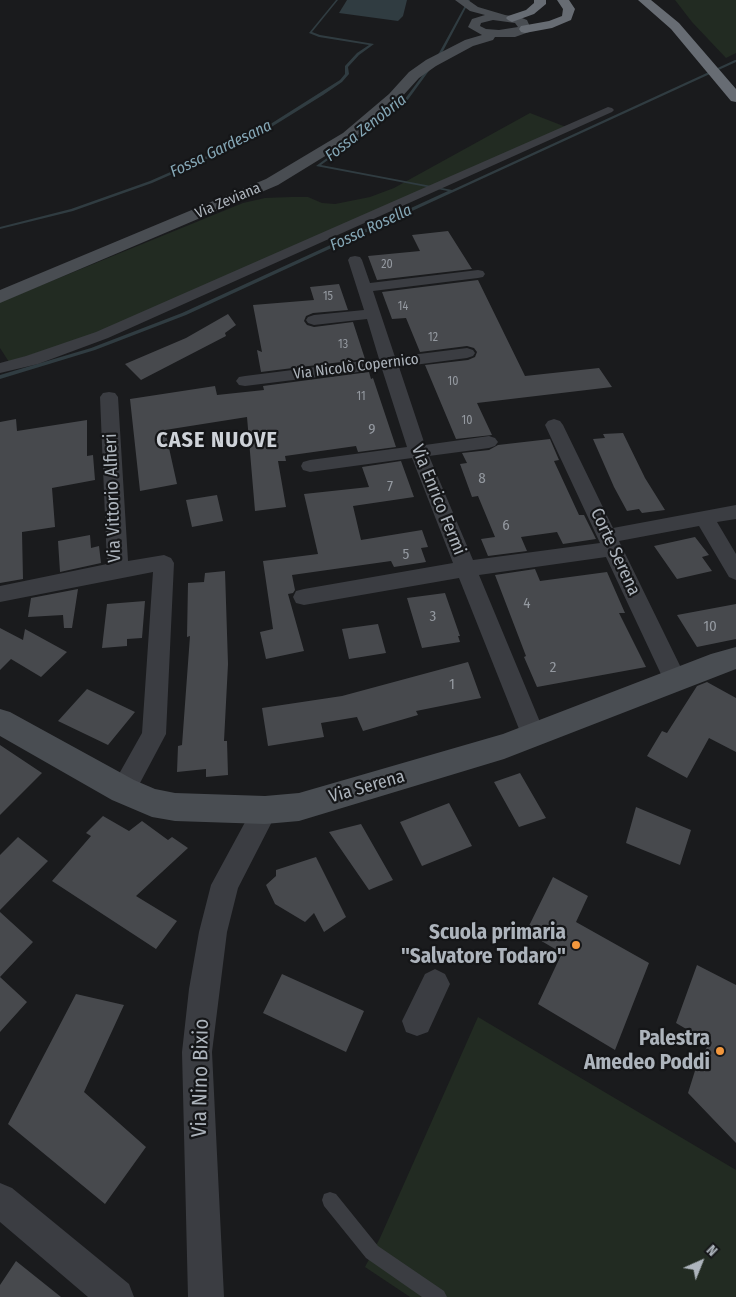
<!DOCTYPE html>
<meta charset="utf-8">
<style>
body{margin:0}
#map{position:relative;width:736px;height:1297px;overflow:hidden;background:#1a1b1d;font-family:"Fira Sans Condensed",sans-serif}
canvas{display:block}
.north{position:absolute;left:676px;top:1237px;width:50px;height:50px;-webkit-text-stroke:4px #151618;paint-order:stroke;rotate:44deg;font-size:14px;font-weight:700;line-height:20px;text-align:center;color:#adb4bc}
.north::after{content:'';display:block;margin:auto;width:18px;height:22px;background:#adb4bc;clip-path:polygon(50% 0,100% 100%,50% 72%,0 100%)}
</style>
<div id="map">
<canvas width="736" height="1297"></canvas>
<div class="north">N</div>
</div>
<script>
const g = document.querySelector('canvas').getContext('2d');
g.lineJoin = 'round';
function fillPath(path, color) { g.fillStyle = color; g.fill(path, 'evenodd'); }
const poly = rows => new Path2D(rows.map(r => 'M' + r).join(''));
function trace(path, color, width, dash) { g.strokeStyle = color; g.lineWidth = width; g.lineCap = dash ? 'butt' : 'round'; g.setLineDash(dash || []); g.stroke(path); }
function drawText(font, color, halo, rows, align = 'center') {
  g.font = font + ' "Fira Sans Condensed",sans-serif'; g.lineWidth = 4.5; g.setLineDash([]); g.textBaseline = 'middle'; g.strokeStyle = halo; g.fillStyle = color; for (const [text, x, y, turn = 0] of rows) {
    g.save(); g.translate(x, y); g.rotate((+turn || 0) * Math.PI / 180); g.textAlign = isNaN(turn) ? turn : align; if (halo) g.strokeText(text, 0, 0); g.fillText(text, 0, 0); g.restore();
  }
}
fillPath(poly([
 [675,0,736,0,736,53,726,58,692,22],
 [530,113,566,127,93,335,9,362,0,348,0,302,243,203,265,198,291,197,308,197,322,203,335,204,370,197,394,188],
 [478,1017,736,1170,736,1297,410,1297,365,1267,380,1238]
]), '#222b22');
fillPath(poly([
 [347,0,407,0,403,16,398,21,339,13]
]), '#303c41');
fillPath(poly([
 [336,0,338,0,312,32,320,35,374,44,359,55,348,67,349,74,342,82,323,95,252,139,152,183,73,211,0,229,0,227,71,209,150,181,250,137,340,80,345,74,345,66,357,53,369,45,319,37,309,33,336,0],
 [468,0,470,0,442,53,404,105,321,165,452,190,735,60,736,60,736,62,186,315,95,350,0,379,0,375,91,348,182,313,448,191,316,166,402,103,439,53,468,0]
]), '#303c41');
fillPath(poly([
 [448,231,472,269,377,280,368,256,420,251,412,235],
 [478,280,525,376,599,368,612,387,477,403,492,435,456,439,425,365,468,360,475,357,477,352,474,348,467,346,420,352,406,318,392,319,382,292],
 [339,284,348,310,313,313,306,316,304,321,307,325,314,327,353,322,365,359,261,372,257,350,262,352,253,305,314,300,310,287],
 [228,314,236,325,225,333,226,336,141,380,125,364,186,338],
 [369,372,371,379,373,378,396,447,358,452,356,446,285,456,286,461,278,461,286,507,255,511,247,417,165,430,177,484,140,491,130,399,215,386,217,395,264,390,263,386],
 [16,419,17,431,87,420,87,456,93,455,95,480,52,488,55,527,22,532,23,579,0,583,0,422],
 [623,433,645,478,665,510,642,513,639,509,627,511,614,487,593,439,605,438,603,434],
 [550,439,559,460,554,461,579,515,584,515,596,539,563,544,557,532,521,537,527,551,488,556,481,539,495,537,478,496,472,497,460,464,467,463,462,453,489,450,498,445],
 [401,461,414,497,353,506,361,540,422,530,428,547,421,548,426,562,394,567,391,561,292,575,295,590,293,593,288,594,304,651,266,659,260,632,273,629,263,561,318,554,304,494,369,487,362,467],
 [217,495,223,521,192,527,186,500],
 [90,535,91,548,99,546,101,563,60,572,58,541],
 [695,537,709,555,702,557,712,571,677,579,654,546],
 [535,569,540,581,607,572,625,613,619,613,646,667,537,687,524,657,526,656,495,575],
 [225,571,228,664,224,741,227,741,228,775,206,777,206,769,177,772,178,746,182,745,190,636,187,637,188,583,204,582,205,573],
 [78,589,72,628,64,628,63,615,28,617,31,598],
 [445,593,460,636,458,636,460,642,422,648,407,598],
 [145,601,142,638,127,639,127,646,102,648,107,604],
 [736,604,736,639,697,647,677,615],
 [378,624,386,653,349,659,342,629],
 [0,628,23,640,25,629,67,652,41,677,11,659,0,670],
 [468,662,481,698,416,711,418,715,363,731,357,717,321,723,324,737,268,746,262,708,342,696],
 [707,682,736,698,736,752,709,738,687,778,647,756,662,731,667,733,697,686],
 [87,689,135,712,108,745,58,721],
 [0,745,42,773,0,815],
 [520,773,546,818,519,827,494,782],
 [449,803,472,846,422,866,400,822],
 [636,807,691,830,680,865,626,843],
 [103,816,129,831,142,821,168,840,172,837,188,848,136,896,177,921,156,949,52,881,91,836,86,833],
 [361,824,393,880,369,890,329,832],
 [18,837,48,861,0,910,0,855],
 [316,857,346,917,324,932,314,913,305,922,275,904,266,885,276,876,276,870],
 [553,877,588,896,576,922,649,963,615,1050,538,1004,562,953,526,932],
 [0,912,33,942,0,977,27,1002,0,1032],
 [697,965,736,985,736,1143,688,1093,699,1058,710,1043,676,1023],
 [282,974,364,1011,346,1052,263,1013],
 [76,994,124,1005,84,1092,146,1147,105,1204,8,1124],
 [16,1261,61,1297,0,1297,0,1285]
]), '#47494d');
fillPath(poly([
 [330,1192,336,1194,378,1246,444,1291,447,1297,422,1297,366,1258,324,1206,322,1200,324,1194,330,1192]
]), '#3b3d42');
fillPath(poly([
 [608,107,612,108,614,110,612,112,108,338,38,364,0,373,0,363,26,356,96,332,608,107],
 [355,256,360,257,362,260,370,283,478,270,483,271,485,274,483,277,478,278,373,291,395,357,467,348,473,350,475,353,473,356,467,358,399,367,425,445,489,436,495,438,498,442,495,446,489,448,429,456,473,560,600,543,545,425,548,421,554,419,560,421,563,425,613,528,736,505,736,519,717,522,736,554,736,580,729,577,699,526,619,541,687,680,683,687,675,689,667,687,606,557,479,575,545,734,542,741,533,744,524,741,521,734,459,578,304,605,296,603,293,597,296,591,304,589,453,563,412,458,310,472,303,470,301,466,303,462,310,460,407,447,382,369,245,386,239,385,236,381,239,377,245,376,379,359,367,319,314,325,308,323,306,320,308,317,314,315,364,310,348,260,350,257,355,256],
 [109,392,115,393,118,397,128,561,164,555,171,558,174,563,166,734,132,798,123,801,114,798,110,790,142,733,153,572,0,602,0,586,107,564,100,397,103,393,109,392],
 [265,798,274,802,278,810,238,888,227,932,212,1052,224,1297,188,1297,182,1052,189,989,199,932,211,885,256,802,265,798],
 [435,969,445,974,450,984,428,1032,417,1036,406,1032,402,1021,425,974,435,969],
 [0,1183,12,1188,129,1284,134,1297,88,1297,0,1222,0,1183]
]), '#3b3d42');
fillPath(poly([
 [455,0,468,0,478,7,505,15,522,18,527,20,531,29,529,32,515,37,495,37,493,40,473,46,436,66,419,78,399,100,353,139,278,185,0,303,0,290,266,179,343,133,389,94,409,72,426,60,465,40,482,35,468,27,472,19,485,15,470,11,455,0],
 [493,20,515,23,518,27,499,30,486,29,480,26,481,23,493,20],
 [736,647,736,669,504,759,299,821,265,824,175,821,152,817,112,800,0,736,0,709,10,712,134,780,155,789,175,793,265,796,299,793,503,734,711,654,736,647]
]), '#494d52');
fillPath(poly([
 [534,0,546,0,546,4,534,14,512,22,508,20,506,18,508,16,526,10,534,3,534,0],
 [557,0,569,0,575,9,571,20,552,28,525,33,521,32,519,29,521,26,549,21,562,16,563,9,557,0],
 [638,0,651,0,679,23,736,89,736,102,731,101,671,29,638,0]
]), '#676c73');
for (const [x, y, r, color] of [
 [576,945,5,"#f2973d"],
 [720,1051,5,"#f2973d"]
]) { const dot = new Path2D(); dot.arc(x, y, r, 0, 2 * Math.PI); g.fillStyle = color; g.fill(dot); trace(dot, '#151618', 2); }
drawText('12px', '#9499a0', null, [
 ["20",387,265],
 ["15",328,297],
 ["14",403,307],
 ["12",433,338],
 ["13",343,345],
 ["10",453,382],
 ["11",361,397],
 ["10",467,421]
]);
drawText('15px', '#adb4bc', '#151618', [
 ["Via Zeviana",228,201,-23],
 ["Via Nicolò Copernico",356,367,-7]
]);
drawText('15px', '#9499a0', null, [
 ["9",372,430],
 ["8",482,479],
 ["7",390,487],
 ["6",506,526],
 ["5",406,555],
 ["4",527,604],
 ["3",433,617],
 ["10",710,627],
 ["2",553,668],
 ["1",452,685]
]);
drawText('italic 16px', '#85a7b6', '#151618', [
 ["Fossa Zenobria",366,128,-38],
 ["Fossa Gardesana",221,149,-26],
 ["Fossa Rosella",371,228,-25]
]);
drawText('18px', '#adb4bc', '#151618', [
 ["Via Vittorio Alfieri",113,498,-92],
 ["Via Enrico Fermi",438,500,68],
 ["Corte Serena",615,552,65],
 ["Via Serena",367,787,-16]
]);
drawText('bold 21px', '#adb4bc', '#151618', [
 ["Scuola primaria",566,933],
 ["\"Salvatore Todaro\"",566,957],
 ["Palestra",710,1039],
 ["Amedeo Poddi",710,1063]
], 'right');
drawText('21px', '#adb4bc', '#151618', [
 ["Via Nino Bixio",201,1078,-89]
]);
g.letterSpacing = '1px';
drawText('bold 22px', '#ced2d8', '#151618', [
 ["CASE NUOVE",217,441]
]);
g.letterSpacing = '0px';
</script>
